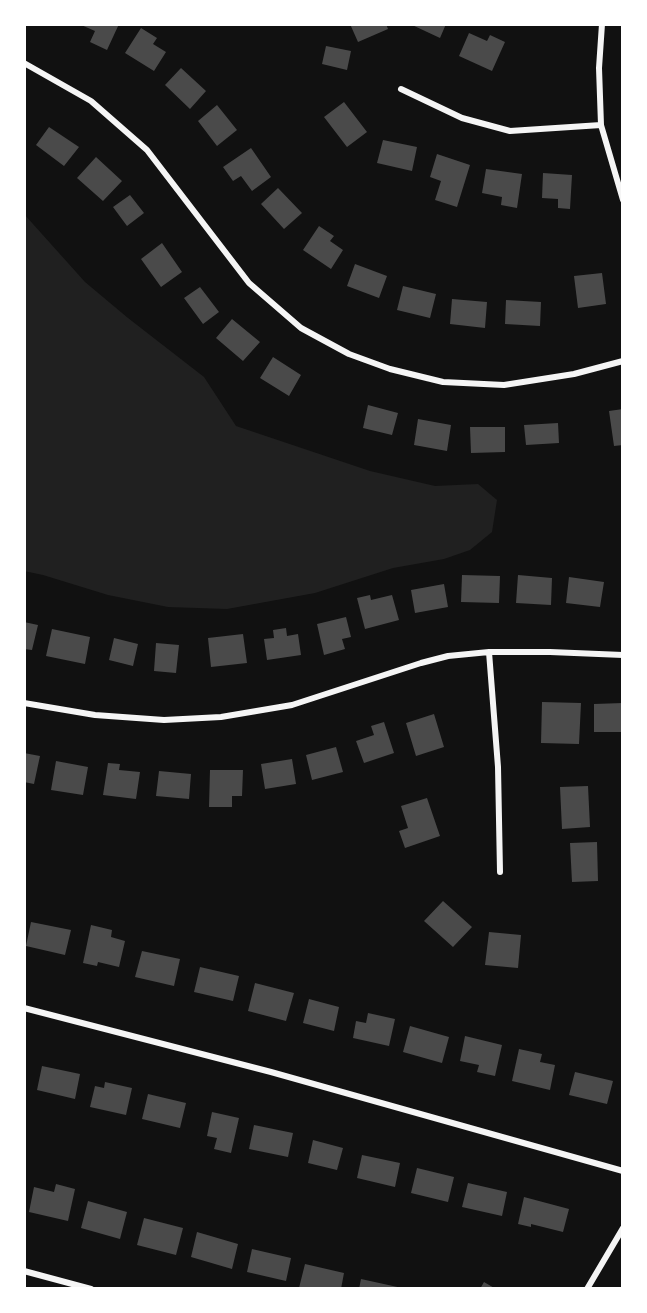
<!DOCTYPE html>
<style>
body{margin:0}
#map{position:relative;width:647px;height:1313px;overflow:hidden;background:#111;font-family:"Varela Round",sans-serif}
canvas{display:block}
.frame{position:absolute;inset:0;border:26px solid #fff;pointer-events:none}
</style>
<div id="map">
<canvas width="647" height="1313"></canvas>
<div class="frame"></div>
</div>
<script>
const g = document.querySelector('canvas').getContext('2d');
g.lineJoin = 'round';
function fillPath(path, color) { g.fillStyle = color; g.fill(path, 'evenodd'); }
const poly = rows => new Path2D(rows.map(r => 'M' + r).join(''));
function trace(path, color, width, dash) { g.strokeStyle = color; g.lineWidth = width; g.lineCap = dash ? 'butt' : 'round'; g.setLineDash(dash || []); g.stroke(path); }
fillPath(poly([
 [24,214,85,282,128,318,204,377,236,426,370,471,435,486,478,484,497,500,492,532,470,550,444,559,393,568,315,593,227,609,168,607,108,595,43,575,24,571]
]), '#202020');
fillPath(poly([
 [79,24,119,24,107,50,90,42,95,31],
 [350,24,386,24,388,29,358,42],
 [410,24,446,24,440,38],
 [141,28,157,38,153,44,166,52,154,71,125,53],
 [469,33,487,41,490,35,505,42,492,71,459,56],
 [326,46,351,51,347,70,322,64],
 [181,68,206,91,190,109,165,85],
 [344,102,367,132,347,147,324,117],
 [217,105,237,130,217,146,198,121],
 [49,127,79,147,64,166,36,145],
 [383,140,417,147,412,171,377,163],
 [251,148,271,177,252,191,241,176,233,181,223,167],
 [437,154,470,165,457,207,435,200,441,181,430,177],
 [96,157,122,181,103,201,77,178],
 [486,169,522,174,517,208,501,205,502,197,482,193],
 [543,173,572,175,570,209,558,208,558,199,542,198],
 [278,188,302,213,284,229,261,204],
 [130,195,144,213,127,226,113,207],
 [319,226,334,236,330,241,343,250,331,269,303,250],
 [162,243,182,272,161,287,141,259],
 [355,264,387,276,379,298,347,286],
 [602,273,606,304,578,308,574,276],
 [403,286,436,294,430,318,397,310],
 [200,287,219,312,203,324,184,298],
 [452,299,487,302,485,328,450,324],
 [506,300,541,302,540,326,505,324],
 [232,319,260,342,243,361,216,338],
 [273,357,301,375,289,396,260,378],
 [368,405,398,413,392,435,363,428],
 [623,409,623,445,614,446,609,411],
 [418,419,451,425,447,451,414,445],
 [558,423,559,443,526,445,524,425],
 [470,427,505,427,505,452,471,453],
 [462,575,500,576,499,603,461,602],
 [518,575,552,578,551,605,516,603],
 [569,577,604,582,600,607,566,603],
 [444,584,448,607,415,613,411,590],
 [370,595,371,600,392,595,399,620,365,629,357,598],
 [346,617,351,637,342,639,345,649,324,655,317,624],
 [24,622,38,625,32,650,24,649],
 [286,628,287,636,298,634,301,655,267,660,264,639,274,638,273,630],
 [52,629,90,637,85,664,46,656],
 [243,634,247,663,211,667,208,638],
 [114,638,138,644,133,666,109,660],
 [156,643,179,645,176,673,154,671],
 [542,702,581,703,579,744,541,743],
 [623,703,623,732,594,732,594,704],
 [434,714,444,747,416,756,406,723],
 [384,722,394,753,364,763,356,741,374,735,371,726],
 [336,747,343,772,312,780,306,755],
 [24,753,40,756,34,784,24,782],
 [292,759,296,784,265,789,261,764],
 [56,761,88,767,83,795,51,790],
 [108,763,120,764,119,770,140,772,136,799,103,795],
 [210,770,243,770,242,796,232,796,232,807,209,807],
 [159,771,191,774,189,799,156,796],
 [588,786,590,827,562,829,560,787],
 [427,798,440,836,405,848,399,831,408,828,401,806],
 [597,842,598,881,572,882,570,843],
 [443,901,472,927,453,947,424,921],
 [31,922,71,930,65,955,26,946],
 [91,925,112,930,111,937,125,941,119,967,98,962,97,966,83,963],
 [489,932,521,935,518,968,485,965],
 [142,951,180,959,174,986,135,977],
 [200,967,239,976,233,1001,194,992],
 [255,983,294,993,286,1021,248,1011],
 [309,999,339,1007,334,1031,303,1023],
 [368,1013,395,1019,389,1046,353,1038,356,1021,366,1023],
 [410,1026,449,1037,442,1063,403,1052],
 [465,1036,502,1045,495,1076,477,1072,479,1065,460,1061],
 [519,1049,542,1054,540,1062,555,1065,550,1090,512,1081],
 [42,1066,80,1074,75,1099,37,1090],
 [575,1072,613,1081,607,1104,569,1095],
 [105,1082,132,1088,126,1115,90,1107,95,1086,104,1088],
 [148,1094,186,1103,180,1128,142,1119],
 [212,1112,239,1118,231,1153,214,1149,217,1138,207,1136],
 [254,1125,293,1133,288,1157,249,1149],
 [313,1140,343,1148,337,1170,308,1163],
 [362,1155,400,1163,395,1187,357,1178],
 [417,1168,454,1177,448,1202,411,1193],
 [468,1183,507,1192,502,1216,462,1207],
 [56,1184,75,1189,68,1221,29,1212,34,1187,54,1192],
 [524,1197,569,1209,563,1232,531,1224,531,1227,518,1224],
 [88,1201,127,1212,120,1239,81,1228],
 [144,1218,183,1228,176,1255,137,1245],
 [197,1232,238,1244,232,1269,191,1257],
 [252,1249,291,1258,286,1281,247,1272],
 [305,1264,344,1273,341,1289,299,1288],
 [361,1279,402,1288,402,1289,359,1289],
 [484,1282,496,1289,480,1289]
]), '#4a4a4a');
trace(poly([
 [602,24,599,68,601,125,623,200],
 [24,63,91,101,147,150,249,283,301,328,349,354,390,369,443,382,504,385,574,374,623,361],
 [401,89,462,118,510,131,601,125],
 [489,652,498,767,500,872],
 [24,703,95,715,164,720,221,717,292,705,421,663,448,656,489,652,550,652,623,655],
 [24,1008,271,1072,623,1171],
 [24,1271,91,1289],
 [587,1289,623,1228]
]), '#f5f5f5', 6);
</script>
